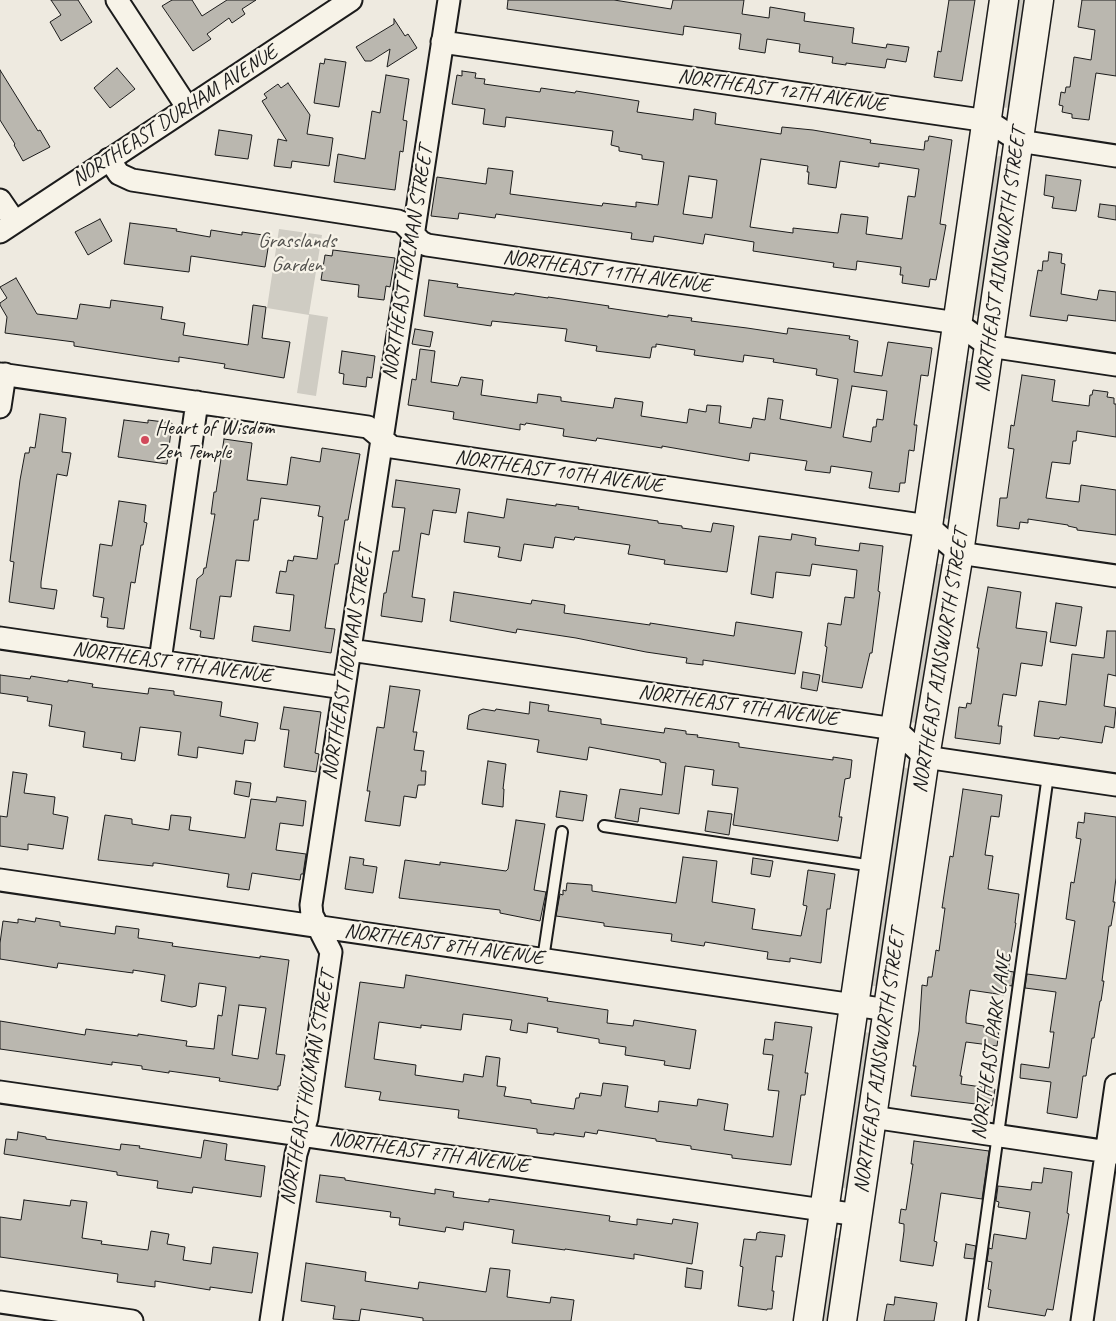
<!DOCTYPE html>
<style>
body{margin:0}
canvas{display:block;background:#eeeae0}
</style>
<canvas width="1116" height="1321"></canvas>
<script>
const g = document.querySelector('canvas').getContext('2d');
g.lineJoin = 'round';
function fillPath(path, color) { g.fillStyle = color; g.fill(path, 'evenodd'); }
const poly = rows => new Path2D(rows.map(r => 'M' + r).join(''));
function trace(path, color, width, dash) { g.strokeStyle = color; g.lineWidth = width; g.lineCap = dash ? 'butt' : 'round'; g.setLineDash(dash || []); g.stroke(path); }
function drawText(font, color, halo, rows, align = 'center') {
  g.font = font + ' Caveat,sans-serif'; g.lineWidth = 4.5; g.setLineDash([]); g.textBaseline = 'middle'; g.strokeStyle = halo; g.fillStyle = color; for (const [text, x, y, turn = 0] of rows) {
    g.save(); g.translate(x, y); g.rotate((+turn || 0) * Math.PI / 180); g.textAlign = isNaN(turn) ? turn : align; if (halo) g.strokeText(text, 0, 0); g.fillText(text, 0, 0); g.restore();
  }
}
fillPath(poly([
 [1012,0,1031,0,1011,107,1003,108,999,99],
 [1000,156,1005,159,986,312,978,316,971,314,993,157],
 [279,229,322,235,309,314,328,317,316,396,297,393,309,315,267,308],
 [964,361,971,361,976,365,953,517,947,519,942,517],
 [935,564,941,564,946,568,921,722,916,723,910,722,906,717],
 [903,767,909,769,914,773,880,986,874,986,869,985,898,769],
 [863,1032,871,1033,854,1180,847,1189,840,1187],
 [832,1238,841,1238,834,1321,815,1321]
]), '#cfccc3');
const building = poly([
 [51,0,78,0,92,22,61,41,50,22,61,15,51,0],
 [172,0,192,0,202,16,227,0,256,0,242,9,245,14,232,23,229,18,207,34,211,39,193,51,162,6,172,0],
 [508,0,614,0,671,9,673,0,744,0,742,14,769,18,770,7,805,13,804,21,854,28,852,43,886,48,887,44,909,47,906,62,887,59,885,68,846,63,846,65,832,63,833,57,799,52,800,44,767,39,765,53,739,49,741,34,684,26,683,35,507,9,508,0],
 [949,0,975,0,962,81,934,77,938,51,941,52,949,0],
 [1082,0,1116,0,1116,76,1096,73,1089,120,1072,118,1072,114,1062,112,1063,106,1059,105,1061,92,1065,93,1066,87,1070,87,1074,57,1091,60,1095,30,1078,27,1082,0],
 [394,19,405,36,408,34,417,48,387,67,390,49,371,61,365,61,356,47,394,24,394,19],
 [325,59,346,62,339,107,314,103,320,63,324,64,325,59],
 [117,68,135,89,110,108,94,88,117,68],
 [0,70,38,131,40,130,50,147,23,161,14,145,15,144,0,120,0,70],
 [462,71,476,73,475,78,485,79,484,84,540,92,541,88,575,93,576,91,639,101,637,112,693,120,694,109,716,113,715,124,781,134,782,127,813,130,871,140,870,143,924,150,925,141,928,141,929,136,952,140,940,224,946,225,936,280,930,279,929,287,902,283,903,275,900,275,901,267,857,261,856,270,833,267,834,263,753,251,754,242,705,234,703,244,654,236,653,242,631,239,632,233,496,214,495,218,459,213,458,219,431,216,437,177,486,184,488,168,513,171,510,194,602,206,603,203,636,207,636,202,658,205,664,162,642,159,642,155,619,151,619,147,611,145,613,131,506,117,505,127,483,124,485,109,452,104,457,75,462,76,462,71],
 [761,159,808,166,807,172,809,172,808,184,836,188,840,161,879,167,879,163,919,169,915,197,908,196,902,239,866,234,868,217,841,214,838,233,793,228,793,233,750,227,761,159],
 [689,176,717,180,712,218,683,214,689,176],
 [386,75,409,79,403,120,407,121,403,152,400,151,395,190,334,182,338,154,365,159,372,111,380,113,386,75],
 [288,83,310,115,307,134,333,138,329,166,292,161,291,168,274,166,278,139,287,141,262,101,267,98,264,94,278,84,281,88,288,83],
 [219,130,252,135,248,159,215,155,219,130],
 [1046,175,1081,180,1076,211,1052,208,1054,197,1044,195,1046,175],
 [1100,204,1116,206,1116,220,1098,217,1100,204],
 [100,219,112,241,88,255,75,232,100,219],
 [130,223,177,229,176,231,210,237,211,230,242,235,242,232,270,236,265,267,191,256,189,272,124,264,130,223],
 [333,250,395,258,390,287,386,286,384,300,358,297,359,285,321,280,325,255,332,256,333,250],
 [1049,252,1062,254,1061,263,1065,264,1061,294,1097,300,1099,290,1116,292,1116,321,1068,315,1067,321,1030,316,1038,270,1042,271,1043,261,1048,261,1049,252],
 [16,278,37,314,77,319,80,304,110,308,111,300,163,307,161,319,185,323,183,335,248,345,253,305,266,307,262,338,290,342,284,378,224,368,225,364,179,357,179,362,158,359,74,346,74,342,5,333,7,317,0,305,0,303,7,298,0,287,16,278],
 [429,280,458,284,457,287,514,295,515,293,548,298,548,297,609,306,608,308,668,317,668,315,692,318,691,321,747,328,787,334,788,328,850,336,849,339,858,341,854,372,882,376,888,342,932,348,928,376,921,375,914,425,917,425,914,451,909,450,905,483,900,483,899,492,869,488,872,472,831,466,830,473,805,470,807,461,750,453,749,461,662,446,662,448,597,438,596,441,563,436,564,429,526,423,525,425,520,424,520,430,453,419,454,412,408,405,412,379,416,380,420,349,435,351,431,382,458,386,461,377,483,380,481,395,537,403,538,394,561,397,561,401,613,408,615,398,643,402,641,416,687,423,689,409,706,412,707,405,721,406,719,423,751,428,753,418,765,420,768,398,783,400,780,419,831,428,838,379,816,375,817,369,773,362,774,359,744,355,743,362,694,355,695,350,656,344,656,347,652,347,650,358,596,351,597,346,565,341,567,329,492,321,491,326,424,316,429,280],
 [852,386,887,391,883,420,877,419,876,427,873,427,871,442,843,437,852,386],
 [415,329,433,332,430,347,412,344,415,329],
 [342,351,375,356,372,378,367,377,366,387,343,384,344,374,339,373,342,351],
 [1022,375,1055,380,1052,401,1089,406,1090,395,1092,395,1093,390,1108,392,1107,397,1114,398,1114,404,1116,404,1116,437,1077,431,1076,441,1073,441,1070,464,1052,462,1046,498,1079,502,1081,485,1116,490,1116,535,1077,530,1077,528,1068,526,1068,525,1028,519,1028,523,1020,522,1019,529,997,526,1000,498,1007,498,1014,449,1008,448,1011,425,1014,426,1022,375],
 [40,414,66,418,62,452,71,453,67,476,57,474,41,582,41,588,57,590,54,609,9,602,14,562,10,561,20,480,25,453,29,453,30,447,35,448,40,414],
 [124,420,148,423,148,420,172,423,167,464,118,457,124,420],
 [224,439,252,443,247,480,287,485,291,457,320,462,322,448,360,454,348,520,345,520,338,564,335,564,325,628,335,629,331,653,252,641,254,626,290,631,294,595,276,593,280,571,286,572,288,560,293,561,294,556,317,559,323,517,318,516,320,506,261,498,258,520,254,520,249,561,236,560,231,597,220,596,214,639,200,637,201,631,190,629,197,579,203,574,204,568,206,568,215,514,211,514,214,492,216,492,224,439],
 [396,480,460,489,456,513,433,510,429,535,421,533,412,597,425,599,422,622,381,616,384,593,386,593,393,551,399,551,405,508,392,507,396,480],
 [507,499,556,506,556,504,579,507,578,509,658,521,658,523,682,526,682,528,711,532,713,523,734,526,727,572,664,564,665,560,628,554,630,545,575,537,574,540,555,537,553,548,524,544,521,561,498,557,500,547,464,542,468,512,504,518,507,499],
 [119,501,146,505,144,522,147,523,143,545,141,545,135,583,131,582,124,629,107,627,108,618,101,617,104,598,93,596,100,544,112,546,119,501],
 [792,534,816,538,815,545,859,551,860,543,883,546,878,591,880,592,872,653,870,653,862,688,822,682,827,647,825,646,828,623,841,625,845,597,854,598,857,570,812,564,810,576,776,572,773,598,751,594,759,536,791,540,792,534],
 [988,587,1021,592,1016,628,1047,632,1042,666,1021,663,1016,696,1003,694,998,726,1002,726,1000,744,955,738,959,707,966,708,967,703,971,704,979,648,977,648,988,587],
 [454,592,531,604,532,600,565,605,564,613,650,625,650,623,734,636,736,622,802,632,795,674,703,660,703,665,686,663,687,658,646,652,576,638,517,629,516,633,450,621,454,592],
 [1056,603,1082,607,1076,646,1050,642,1056,603],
 [1107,631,1116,631,1116,676,1108,674,1104,706,1116,708,1114,728,1105,726,1102,743,1060,737,1059,739,1034,736,1039,701,1066,705,1072,654,1104,658,1107,631],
 [803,672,820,675,817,691,801,688,803,672],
 [0,675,30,679,31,676,68,682,68,680,93,684,92,687,148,694,149,688,174,691,174,695,222,702,220,716,258,723,255,741,245,740,243,754,198,747,197,758,178,755,181,732,140,727,135,761,121,759,122,753,83,747,85,732,49,726,52,705,27,701,28,697,0,693,0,675],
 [390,686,420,690,413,732,417,732,414,750,424,751,421,771,426,771,425,785,418,785,416,798,404,796,400,826,365,821,370,791,367,791,377,727,384,728,390,686],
 [530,702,549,705,548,711,601,719,601,724,664,733,665,728,686,731,686,734,698,735,697,737,739,743,739,747,833,760,833,757,852,760,850,778,845,779,839,817,842,817,838,841,733,825,738,788,712,785,714,770,685,766,679,814,640,808,638,822,615,818,620,789,662,795,666,763,660,762,660,760,589,747,587,760,537,752,539,740,467,729,469,715,483,709,495,711,496,709,529,714,530,702],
 [284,707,321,712,315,753,319,754,316,772,284,767,289,730,280,729,284,707],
 [488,761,506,764,503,789,504,789,503,807,482,804,488,761],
 [13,772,27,774,24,793,55,797,53,814,68,817,63,849,28,844,28,850,0,846,0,816,7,817,13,772],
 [236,781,251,783,249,797,234,794,236,781],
 [963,789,1002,795,999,817,991,816,985,855,993,856,988,889,1019,894,1015,923,1016,923,1008,971,1014,972,1012,986,1006,985,1004,995,970,990,966,1017,966,1023,984,1026,984,1028,999,1030,997,1046,966,1042,960,1076,962,1076,961,1084,995,1089,992,1106,911,1096,916,1066,913,1066,919,1031,922,985,927,986,928,977,932,977,936,950,939,951,945,908,942,908,947,875,950,856,953,857,963,789],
 [560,791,587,795,583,821,556,817,560,791],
 [277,797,306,801,303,826,280,823,276,850,306,854,303,874,301,874,300,880,252,873,249,890,227,887,229,874,156,863,153,863,153,866,98,860,105,815,132,819,132,824,169,830,171,815,191,817,189,830,245,838,251,799,276,802,277,797],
 [708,811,732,814,729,835,705,831,708,811],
 [1085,813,1116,817,1116,878,1113,902,1115,902,1111,926,1109,926,1102,981,1104,981,1101,1001,1100,1001,1094,1038,1092,1038,1086,1076,1083,1076,1077,1118,1047,1113,1051,1082,1020,1078,1021,1064,1049,1068,1054,1032,1050,1032,1056,992,1025,988,1027,974,1066,979,1075,921,1066,919,1071,882,1074,883,1081,839,1076,838,1078,822,1084,823,1085,813],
 [516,820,545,824,534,890,546,892,540,921,500,913,500,910,399,898,405,860,440,865,440,862,506,871,508,869,516,820],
 [350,857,364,859,363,865,377,867,373,893,345,889,350,857],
 [683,857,717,861,712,902,755,909,752,929,801,936,807,906,803,905,808,870,835,874,830,909,827,909,821,963,790,958,790,962,767,959,768,952,705,942,704,946,671,941,672,934,604,926,604,923,556,916,560,894,563,895,563,890,566,891,567,883,592,885,592,891,676,903,683,857],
 [753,858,773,861,770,877,751,874,753,858],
 [36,918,60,922,60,926,115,934,116,926,139,929,138,938,173,943,172,946,260,958,260,956,289,960,276,1054,285,1055,280,1086,278,1086,278,1090,219,1081,220,1078,169,1071,169,1073,142,1069,142,1066,112,1062,112,1065,0,1049,0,1021,85,1035,86,1029,138,1036,138,1034,187,1041,186,1046,214,1049,218,1015,222,1016,226,987,199,983,196,1006,192,1007,161,1001,165,975,133,970,133,973,58,963,57,968,0,959,0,943,3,921,18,923,18,919,35,922,36,918],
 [239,1005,266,1008,258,1059,232,1055,239,1005],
 [406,975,548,998,547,1001,608,1010,607,1023,633,1026,634,1020,696,1030,690,1069,664,1065,665,1061,625,1055,626,1047,599,1043,599,1039,557,1032,558,1028,528,1023,527,1033,510,1030,512,1020,463,1014,461,1030,421,1025,421,1028,379,1022,374,1059,416,1065,415,1075,463,1082,464,1074,483,1077,486,1056,500,1058,497,1086,506,1087,504,1096,531,1100,531,1103,574,1109,576,1098,579,1098,580,1093,601,1096,603,1083,628,1086,625,1107,658,1112,659,1101,697,1106,698,1099,728,1104,724,1130,773,1137,779,1091,768,1090,773,1055,763,1054,765,1039,773,1040,775,1022,812,1027,805,1073,808,1073,805,1095,801,1095,791,1165,732,1158,732,1155,691,1149,691,1146,656,1141,656,1139,598,1130,597,1134,585,1132,584,1137,554,1133,554,1135,537,1133,537,1129,458,1118,459,1110,379,1100,381,1092,345,1087,360,982,404,988,406,975],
 [18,1132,46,1137,46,1139,120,1150,121,1144,140,1146,139,1148,201,1158,204,1140,227,1144,225,1160,265,1166,261,1197,193,1187,192,1193,157,1188,158,1181,117,1175,117,1172,4,1154,6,1139,17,1140,18,1132],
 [914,1141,989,1151,982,1199,941,1193,934,1241,937,1242,933,1266,900,1261,904,1231,904,1224,899,1223,901,1209,906,1210,913,1164,911,1164,914,1141],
 [1044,1168,1072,1172,1067,1213,1069,1214,1053,1310,1047,1309,1045,1316,988,1307,991,1290,988,1289,992,1262,987,1261,989,1248,992,1249,994,1234,1026,1239,1030,1212,998,1207,999,1202,996,1201,998,1186,1031,1190,1032,1182,1042,1183,1044,1168],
 [320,1175,345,1178,345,1180,435,1194,435,1189,454,1192,453,1197,489,1202,489,1199,610,1216,609,1221,637,1225,637,1219,672,1224,673,1219,698,1223,692,1264,634,1254,634,1259,565,1249,565,1250,512,1243,514,1230,464,1222,463,1230,446,1227,445,1232,399,1225,400,1218,390,1217,391,1212,316,1202,320,1175],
 [24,1200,70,1206,71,1200,87,1202,82,1238,102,1241,101,1244,148,1250,151,1231,169,1234,167,1244,185,1247,183,1260,211,1264,213,1247,258,1253,252,1293,210,1287,210,1290,155,1281,155,1287,117,1282,118,1274,0,1257,0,1217,21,1220,24,1200],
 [760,1232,785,1235,782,1257,776,1256,772,1291,774,1291,772,1309,767,1309,767,1310,738,1306,743,1267,740,1266,744,1239,756,1240,757,1233,760,1232],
 [966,1244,976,1246,974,1259,964,1258,966,1244],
 [306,1263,366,1272,365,1281,418,1289,419,1282,486,1292,490,1268,510,1270,507,1297,550,1303,551,1297,574,1300,571,1321,423,1321,423,1318,361,1309,359,1321,333,1319,335,1306,301,1301,306,1263],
 [687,1268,703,1271,701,1289,685,1287,687,1268],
 [895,1297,937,1303,934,1321,884,1321,887,1304,894,1305,895,1297]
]);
fillPath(building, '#bab7af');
trace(building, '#1c1c1c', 1);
const lane = poly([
 [604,826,873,866],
 [543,959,562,832],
 [972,1321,1048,775]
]);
const street = poly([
 [117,0,187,107],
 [442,42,988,121,1019,141,1116,156],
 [109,159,119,174,132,180,398,221,403,223,421,242,427,245,957,323,989,346,1116,365],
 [0,200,15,222],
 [0,232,351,0],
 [0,374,368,427,392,447,928,526,959,553,1116,576],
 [0,407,5,374],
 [0,638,344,688],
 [350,650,895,729,925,757,1116,785],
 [160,661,197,402],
 [0,880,888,1010],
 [0,1092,858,1215],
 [872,1117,1116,1153],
 [0,1302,132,1321],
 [271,1321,296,1154,307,1118,331,952,312,915,311,905,449,0],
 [1082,1321,1116,1085]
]);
const secondary = poly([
 [808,1321,891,752,928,526,1004,0],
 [842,1321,925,757,959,553,1039,0]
]);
trace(lane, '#1c1c1c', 14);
trace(street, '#1c1c1c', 25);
trace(secondary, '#1c1c1c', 31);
trace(lane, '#f7f3e8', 10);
trace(street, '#f7f3e8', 21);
trace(secondary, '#f7f3e8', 28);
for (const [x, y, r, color] of [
 [145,440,5,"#d1495b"]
]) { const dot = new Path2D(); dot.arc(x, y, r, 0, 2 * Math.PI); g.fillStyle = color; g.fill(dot); trace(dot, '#f7f3e8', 2); }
drawText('21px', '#1c1c1c', '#f7f3e8', [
 ["NORTHEAST 12TH AVENUE",782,91,8],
 ["NORTHEAST DURHAM AVENUE",175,116,-33],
 ["NORTHEAST AINSWORTH STREET",1001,260,-82],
 ["NORTHEAST HOLMAN STREET",408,263,-81],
 ["NORTHEAST 11TH AVENUE",607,272,8],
 ["NORTHEAST 10TH AVENUE",559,472,8],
 ["NORTHEAST AINSWORTH STREET",941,661,-81],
 ["NORTHEAST 9TH AVENUE",172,663,8],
 ["NORTHEAST HOLMAN STREET",348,663,-81],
 ["NORTHEAST 9TH AVENUE",738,706,8],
 ["NORTHEAST 8TH AVENUE",444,945,8],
 ["NORTHEAST PARK LANE",992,1046,-82],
 ["NORTHEAST AINSWORTH STREET",880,1061,-82],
 ["NORTHEAST HOLMAN STREET",308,1088,-80],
 ["NORTHEAST 7TH AVENUE",429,1153,8]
]);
drawText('21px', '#52514e', '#f7f3e8', [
 ["Grasslands",297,241],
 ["Garden",297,265]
]);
drawText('21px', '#1c1c1c', '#f7f3e8', [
 ["Heart of Wisdom",155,428],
 ["Zen Temple",155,452]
], 'left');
</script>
